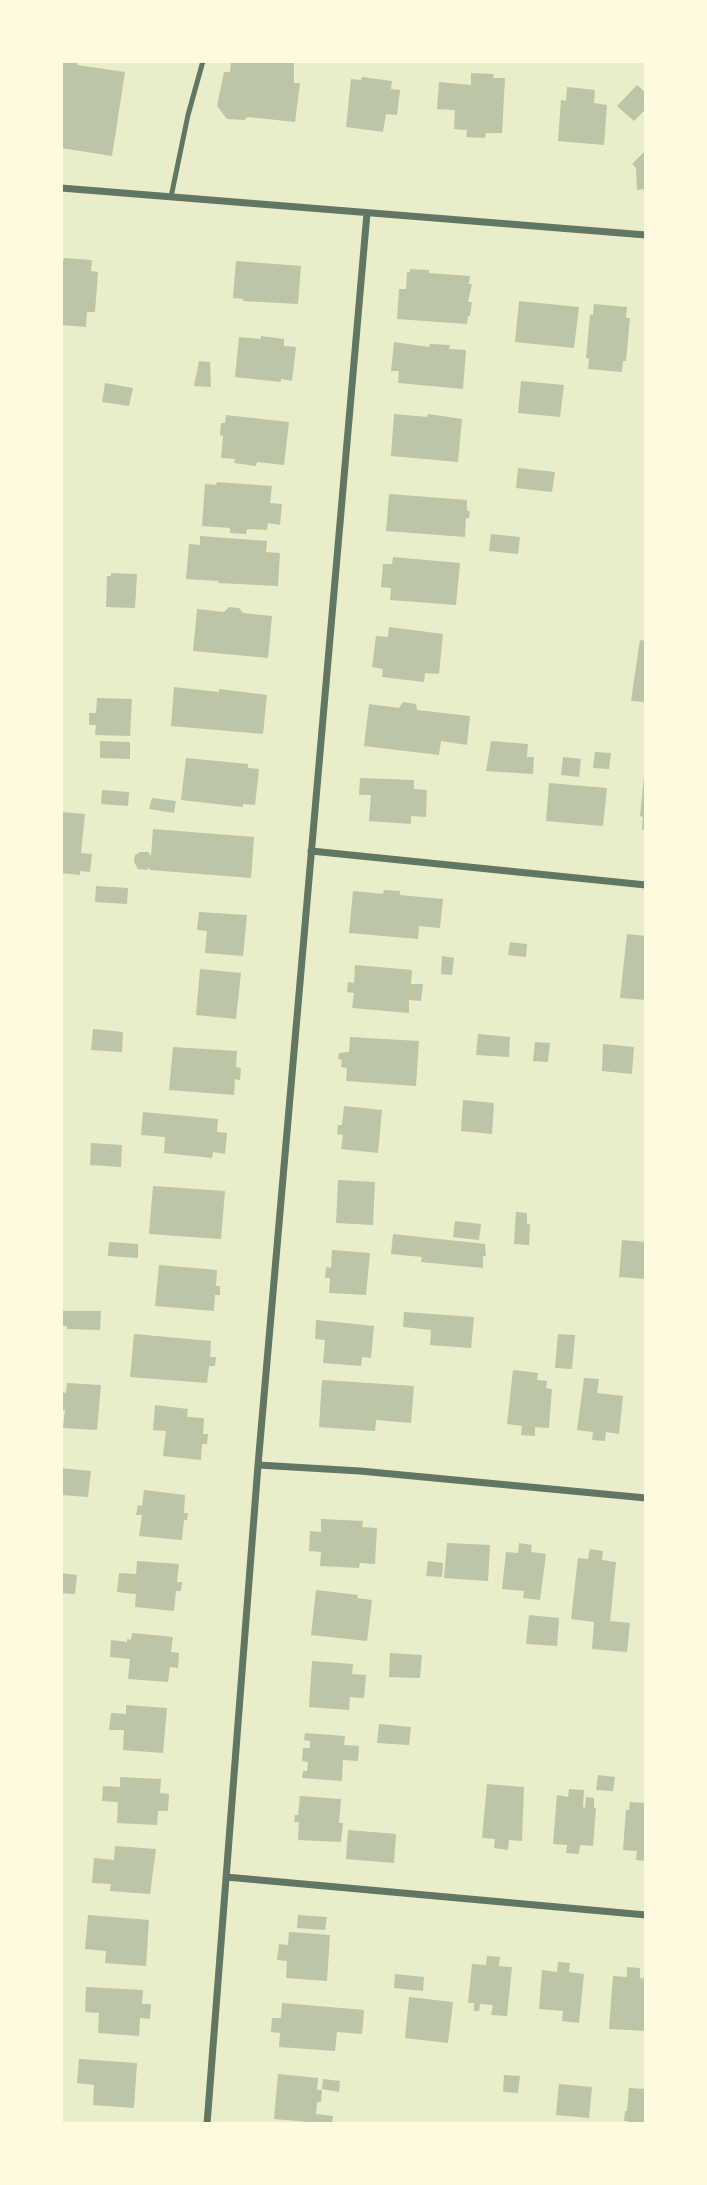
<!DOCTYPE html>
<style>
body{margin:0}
#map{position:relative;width:707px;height:2185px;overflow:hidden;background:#e9edc9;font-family:"Archivo Narrow",sans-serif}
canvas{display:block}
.frame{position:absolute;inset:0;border:63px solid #fefae0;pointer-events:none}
</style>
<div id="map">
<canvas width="707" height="2185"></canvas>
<div class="frame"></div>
</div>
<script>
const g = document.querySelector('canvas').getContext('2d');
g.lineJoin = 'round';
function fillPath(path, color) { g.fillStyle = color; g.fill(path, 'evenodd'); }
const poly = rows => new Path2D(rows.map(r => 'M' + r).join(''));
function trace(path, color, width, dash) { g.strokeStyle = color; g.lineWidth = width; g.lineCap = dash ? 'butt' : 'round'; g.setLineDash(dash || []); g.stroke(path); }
fillPath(poly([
 [61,61,78,61,77,65,125,72,112,156,61,148],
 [231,61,294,61,294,83,300,83,295,122,248,117,244,120,227,119,217,106,224,72,230,72],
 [471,73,494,74,493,78,505,78,502,133,486,133,485,138,466,137,467,130,454,129,455,110,437,109,439,82,471,85],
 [362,77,392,81,391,89,400,90,397,115,386,114,383,132,346,127,351,79,361,80],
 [637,85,646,93,646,109,634,121,617,106],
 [567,87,595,90,594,103,607,105,604,145,558,141,561,100,566,101],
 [646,150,646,189,637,190,636,168,632,164],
 [64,258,92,260,91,271,98,272,95,312,87,312,86,327,61,325,61,269],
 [236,261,301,266,298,304,243,301,243,299,233,298],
 [410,269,429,270,429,273,470,276,469,284,472,284,468,302,472,302,470,316,468,316,467,324,397,319,399,289,406,289,407,272,410,272],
 [519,301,579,307,574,348,515,342],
 [594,304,627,307,626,318,630,318,626,361,623,361,622,372,588,369,589,359,586,358,590,314,593,315],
 [261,336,284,339,284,346,296,347,292,381,281,379,281,382,235,377,239,337,261,339],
 [394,342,429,347,430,344,450,345,449,349,466,350,463,389,398,383,399,371,391,371],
 [199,361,210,362,211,387,194,386],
 [521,381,564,385,560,417,518,413],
 [105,383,133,388,129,406,102,402],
 [394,414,427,417,428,414,462,419,458,462,391,456],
 [226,415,289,422,284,465,257,462,256,466,234,463,235,459,221,458,223,436,220,435,221,423,225,423],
 [518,468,555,472,552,492,516,488],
 [217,482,272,486,270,503,282,504,280,525,268,523,267,530,247,529,246,534,230,533,230,528,202,526,205,484,216,485],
 [389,494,467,500,467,511,470,511,469,518,466,518,465,537,386,531],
 [491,534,520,537,518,554,489,551],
 [200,536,267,541,266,552,280,553,278,586,218,583,219,581,186,579,189,544,200,545],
 [393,557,460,563,456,605,390,600,391,588,381,587,383,564,392,564],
 [111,573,137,574,135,608,106,607,107,576,111,576],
 [229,607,239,608,243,613,272,616,268,658,193,651,197,609,224,612],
 [389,627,443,634,439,674,425,673,424,682,382,677,383,669,372,667,376,636,388,637],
 [640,640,646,641,646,702,631,701],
 [174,687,219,692,219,689,267,695,263,734,171,726],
 [97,698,132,699,130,736,95,735,96,725,89,725,89,713,96,713],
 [403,702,416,704,417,710,470,716,467,745,441,741,439,755,364,746,369,704,399,708],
 [100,741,130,742,130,759,100,758],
 [491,741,528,744,527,757,534,757,533,774,486,771],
 [595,752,611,753,609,769,593,768],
 [563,757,581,759,579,777,561,775],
 [186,758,248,764,248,768,259,769,255,805,243,804,243,807,181,800],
 [644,777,646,777,646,830,642,830,643,817,640,816],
 [360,778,414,780,414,789,427,790,426,817,411,816,411,824,369,821,371,795,359,795],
 [549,783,607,788,603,826,546,821],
 [102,790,129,792,128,806,101,804],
 [152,798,176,801,174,813,149,809],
 [61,812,85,814,81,853,92,854,90,872,80,871,80,875,61,873],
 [153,829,254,837,251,878,150,870,148,867,148,870,138,869,134,862,135,855,140,852,148,852,151,856],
 [96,886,128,888,127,904,95,902],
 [384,890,400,891,400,895,443,899,440,928,419,926,418,939,349,933,353,891,383,894],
 [199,912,247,915,243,956,205,953,207,931,197,930],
 [627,934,646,936,646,1000,620,998],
 [510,942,527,944,526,957,508,955],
 [442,956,454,958,452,975,441,974],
 [355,965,412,970,411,984,423,984,421,1001,409,1000,409,1013,352,1008,354,993,347,992,348,982,354,983],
 [200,969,241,973,236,1019,196,1015],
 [93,1029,123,1032,122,1052,91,1050],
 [478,1034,510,1037,509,1057,476,1055],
 [350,1037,419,1041,416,1086,346,1081,347,1068,341,1067,342,1060,338,1059,339,1053,349,1052],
 [535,1042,550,1043,548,1062,533,1061],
 [603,1044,634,1047,632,1074,602,1071],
 [173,1047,237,1051,236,1067,241,1068,240,1080,235,1079,234,1095,169,1090],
 [463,1100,494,1103,492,1134,461,1131],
 [344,1106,382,1110,378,1153,341,1149,343,1135,337,1134,338,1125,342,1125],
 [143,1112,218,1119,217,1132,227,1133,225,1154,213,1152,212,1158,164,1153,165,1137,141,1135],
 [91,1143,122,1145,121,1167,90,1165],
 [338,1180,375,1182,373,1225,336,1223],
 [153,1186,225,1191,221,1239,149,1234],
 [516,1212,527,1213,527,1224,530,1224,529,1245,514,1244],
 [455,1221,481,1224,479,1240,453,1237],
 [393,1234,485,1244,486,1256,483,1256,483,1268,421,1262,422,1257,391,1254],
 [622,1240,646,1242,646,1279,619,1277],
 [109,1242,138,1244,138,1258,108,1256],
 [332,1250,370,1253,366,1295,329,1293,330,1278,325,1278,326,1267,331,1268],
 [159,1265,217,1270,216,1286,220,1286,220,1295,215,1295,214,1311,155,1306],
 [61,1311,101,1311,100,1330,67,1329,67,1326,61,1326],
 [404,1312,474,1317,471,1348,430,1345,431,1330,403,1327],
 [316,1320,374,1326,371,1358,362,1357,361,1366,323,1363,325,1340,315,1339],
 [134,1334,211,1341,210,1357,216,1357,215,1366,209,1366,207,1383,130,1377],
 [558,1334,575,1335,572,1369,555,1368],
 [513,1370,538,1373,537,1380,547,1381,546,1388,552,1389,549,1428,535,1427,535,1436,521,1435,522,1426,507,1424],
 [584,1378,599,1379,597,1393,623,1396,619,1434,606,1432,605,1441,592,1440,593,1432,577,1430],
 [322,1380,414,1386,411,1423,376,1420,375,1431,319,1427],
 [67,1383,101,1385,97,1430,63,1428,65,1410,61,1410,61,1392,66,1393],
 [155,1405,188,1409,187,1417,204,1418,203,1434,208,1434,207,1444,202,1444,201,1460,163,1456,166,1431,153,1430],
 [61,1468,91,1471,88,1497,61,1495],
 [144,1490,185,1495,184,1513,188,1513,187,1520,184,1520,182,1540,139,1536,142,1515,136,1515,138,1505,142,1506],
 [321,1519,363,1521,362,1527,377,1528,375,1564,360,1563,359,1568,320,1566,321,1552,309,1551,310,1531,321,1532],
 [447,1543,490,1545,488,1581,444,1578],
 [519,1543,532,1545,531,1552,546,1554,540,1600,523,1598,524,1591,502,1589,506,1552,518,1553],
 [590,1549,603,1551,602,1560,616,1562,610,1621,630,1623,627,1652,592,1649,594,1622,571,1619,578,1558,588,1559],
 [137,1561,179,1564,177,1582,182,1582,181,1591,176,1591,174,1611,135,1607,136,1594,117,1592,119,1573,136,1574],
 [428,1561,443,1563,442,1577,426,1576],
 [61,1573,77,1575,75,1594,61,1593],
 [316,1590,358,1595,357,1598,372,1600,367,1641,311,1635],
 [529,1615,559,1618,557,1646,526,1644],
 [132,1633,173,1637,171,1652,179,1653,178,1668,170,1667,168,1682,128,1679,130,1659,110,1657,111,1640,127,1642,127,1639,131,1640],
 [390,1653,422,1655,420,1678,389,1677],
 [312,1661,353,1664,352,1674,366,1675,364,1698,350,1697,349,1710,309,1707],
 [126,1705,167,1708,163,1753,123,1750,124,1730,109,1730,111,1713,126,1714],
 [379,1724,411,1727,409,1745,377,1743],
 [305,1733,345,1736,344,1745,359,1746,358,1761,343,1760,342,1781,302,1778,303,1771,307,1771,308,1762,302,1761,303,1748,310,1748,310,1741,304,1740],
 [598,1775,615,1777,613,1791,596,1790],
 [120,1777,161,1779,160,1793,169,1794,168,1811,158,1811,157,1825,117,1823,118,1802,102,1801,103,1786,120,1787],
 [487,1784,524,1787,522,1841,509,1840,508,1850,494,1848,495,1839,482,1838],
 [569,1789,584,1790,583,1807,585,1808,586,1797,594,1798,594,1808,596,1808,593,1846,580,1845,579,1854,566,1853,567,1845,553,1844,557,1795,568,1797],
 [300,1796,341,1799,339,1823,343,1823,341,1842,298,1840,299,1822,294,1822,295,1815,298,1815],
 [630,1802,646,1803,646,1861,636,1860,637,1851,623,1850,626,1810,629,1810],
 [348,1830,396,1834,394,1863,346,1859],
 [115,1846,156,1849,150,1894,110,1891,111,1884,92,1883,94,1858,114,1860],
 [88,1915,149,1920,146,1966,105,1963,106,1951,85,1949],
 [298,1915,327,1917,325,1930,297,1928],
 [289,1932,330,1935,327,1981,286,1978,287,1961,277,1960,279,1944,288,1945],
 [487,1956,500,1957,499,1966,512,1967,507,2016,491,2015,493,2005,480,2004,479,2011,474,2011,474,2003,468,2003,472,1964,486,1965],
 [558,1962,570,1963,569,1972,584,1974,579,2023,562,2021,563,2011,539,2009,542,1970,557,1972],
 [627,1967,640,1968,640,1978,646,1979,646,2031,609,2029,613,1976,627,1977],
 [395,1974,424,1977,423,1991,394,1988],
 [86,1987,143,1990,142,2004,151,2004,150,2019,140,2018,139,2036,98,2033,99,2013,85,2012],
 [409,1997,453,2002,448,2043,405,2038],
 [282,2003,364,2010,362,2034,337,2032,335,2051,279,2047,280,2033,271,2032,272,2018,281,2018],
 [79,2059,137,2063,134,2108,93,2105,94,2085,77,2083],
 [278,2074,318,2078,317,2090,322,2090,321,2102,317,2102,316,2114,333,2116,332,2124,274,2119],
 [504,2075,520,2076,518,2093,503,2092],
 [323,2079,340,2081,339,2092,322,2089],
 [559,2084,592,2087,589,2118,556,2115],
 [629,2088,646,2089,646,2124,628,2124,628,2121,624,2121,625,2111,627,2111]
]), '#bcc5a7');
trace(poly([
 [171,197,188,115,203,61]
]), '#617663', 5);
trace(poly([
 [61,188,646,235],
 [311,851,646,885],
 [258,1465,360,1471,646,1498],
 [226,1877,646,1915],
 [207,2124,258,1465,367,213]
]), '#617663', 7);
</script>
